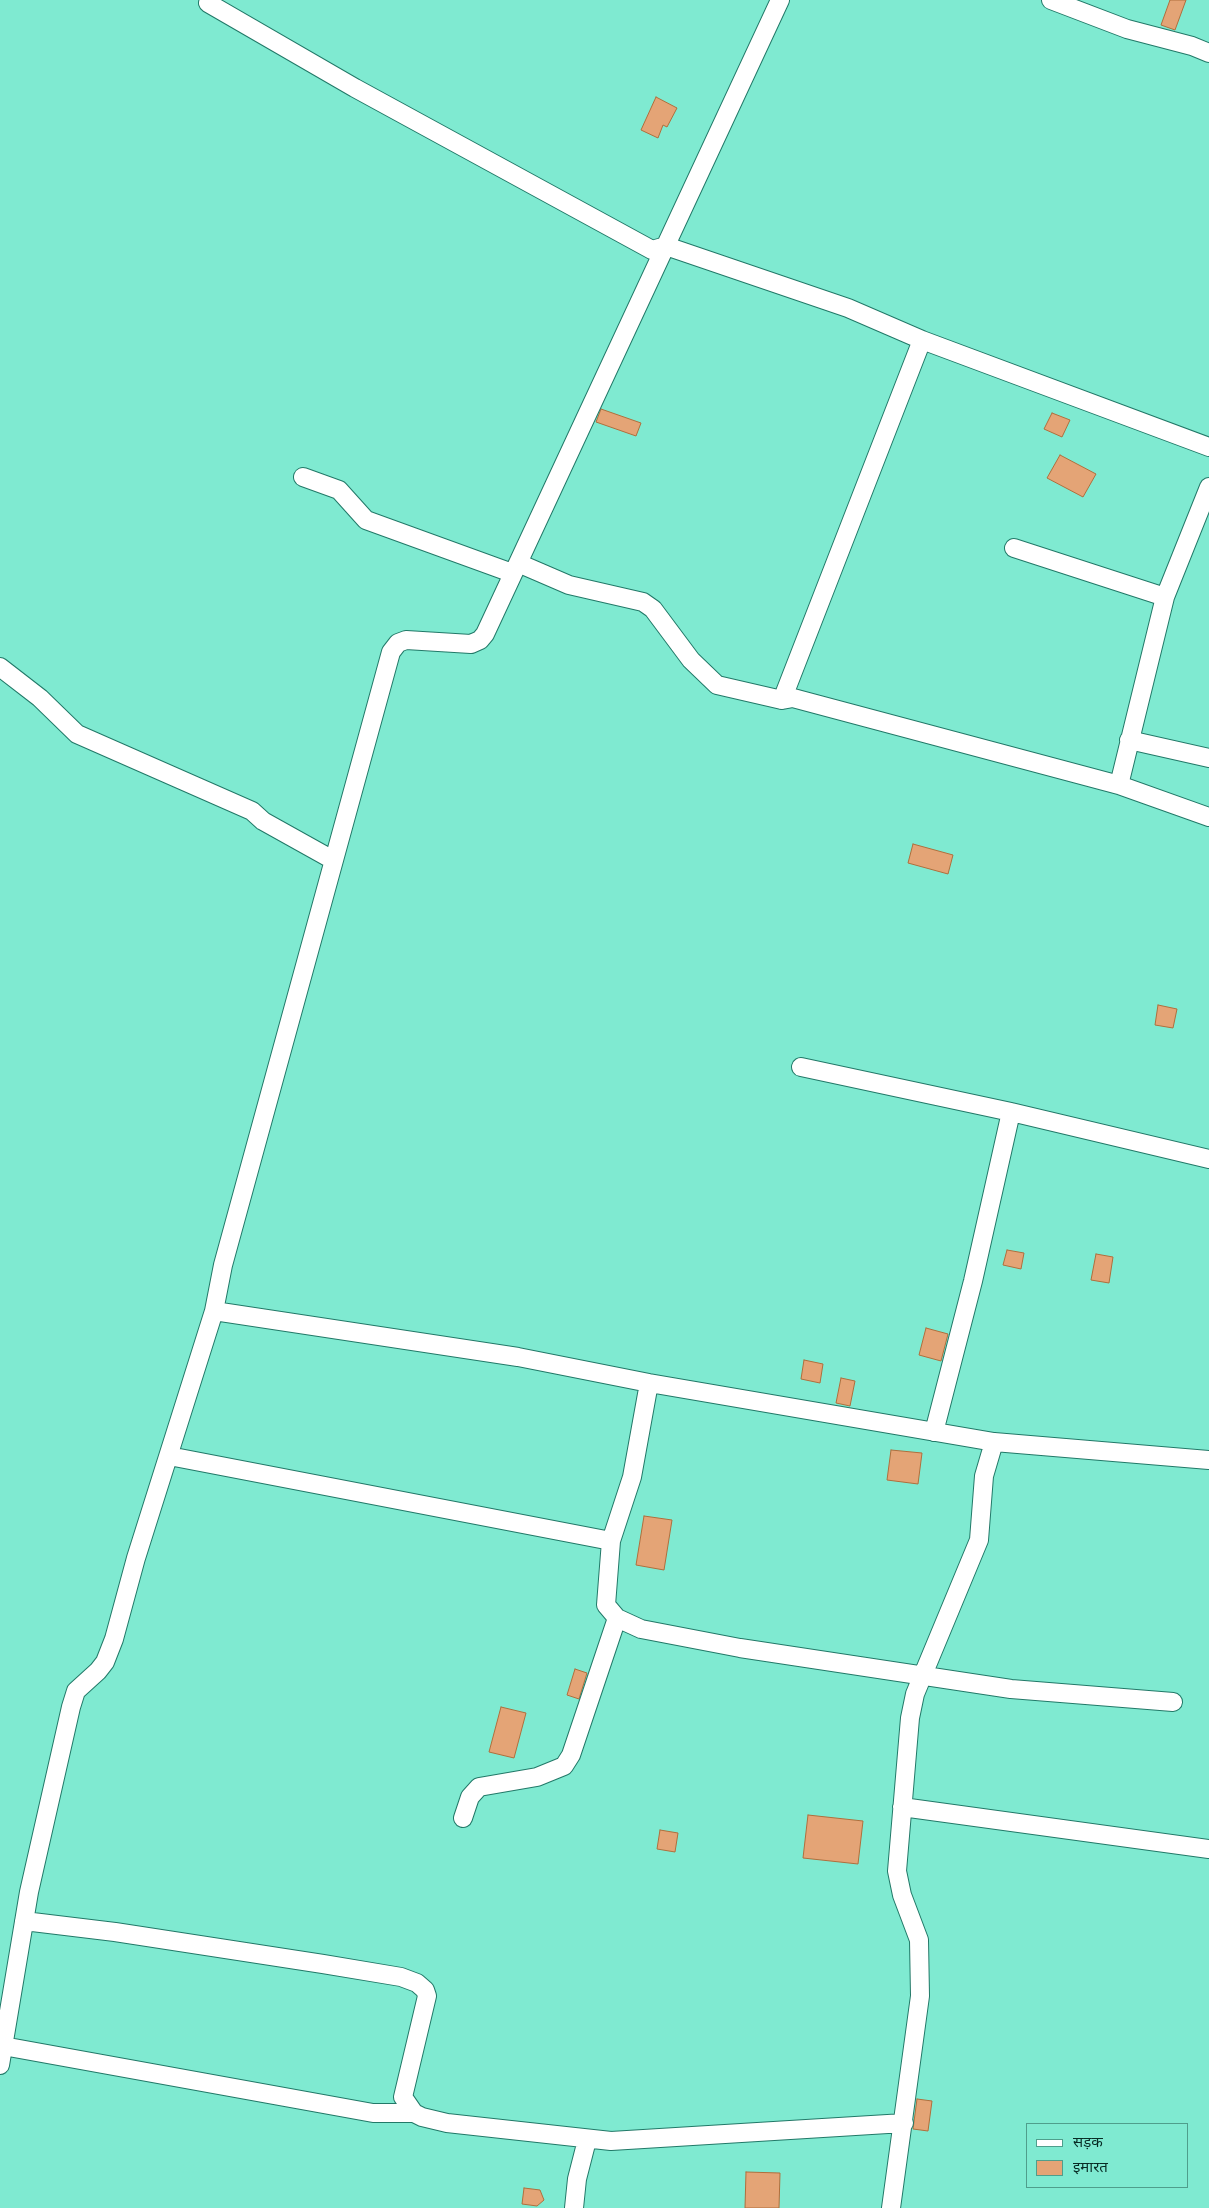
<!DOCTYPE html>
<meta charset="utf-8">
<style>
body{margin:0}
#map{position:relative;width:1209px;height:2208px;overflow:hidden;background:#7fead1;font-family:"Varela Round","Noto Sans Devanagari",sans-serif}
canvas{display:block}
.legend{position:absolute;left:1026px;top:2123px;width:162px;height:65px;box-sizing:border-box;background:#7fead1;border:1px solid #4f9e8c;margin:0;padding:6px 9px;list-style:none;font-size:15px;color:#082c25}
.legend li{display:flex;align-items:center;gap:10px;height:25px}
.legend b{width:25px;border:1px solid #4f9e8c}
</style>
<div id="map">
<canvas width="1209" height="2208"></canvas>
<ul class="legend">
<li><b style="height:6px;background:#fff"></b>सड़क</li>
<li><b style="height:14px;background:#e4a476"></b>इमारत</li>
</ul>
</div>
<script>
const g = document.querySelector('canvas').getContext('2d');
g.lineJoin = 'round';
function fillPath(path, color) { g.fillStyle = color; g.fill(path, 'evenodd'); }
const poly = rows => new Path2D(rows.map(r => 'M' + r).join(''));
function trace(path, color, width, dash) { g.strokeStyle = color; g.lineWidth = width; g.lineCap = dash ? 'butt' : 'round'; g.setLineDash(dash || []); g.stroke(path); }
const building = poly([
 [1170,0,1186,0,1175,30,1161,25,1170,0],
 [656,97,677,108,667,127,663,125,658,138,641,130,656,97],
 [601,409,641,423,636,436,596,422,601,409],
 [1052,413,1070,420,1062,437,1044,429,1052,413],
 [1060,455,1096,474,1083,497,1047,478,1060,455],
 [913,844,953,855,948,874,908,863,913,844],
 [1158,1005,1177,1009,1173,1028,1155,1025,1158,1005],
 [1007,1250,1024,1253,1021,1269,1003,1265,1007,1250],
 [1096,1254,1113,1257,1109,1283,1091,1280,1096,1254],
 [926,1328,948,1334,941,1361,919,1355,926,1328],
 [804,1360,823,1364,820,1383,801,1379,804,1360],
 [841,1378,855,1381,850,1406,836,1403,841,1378],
 [891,1450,922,1453,918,1484,887,1480,891,1450],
 [644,1516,672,1520,664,1570,636,1565,644,1516],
 [575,1669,587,1673,579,1699,567,1695,575,1669],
 [501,1707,526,1713,514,1758,489,1752,501,1707],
 [808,1815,863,1821,858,1864,803,1858,808,1815],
 [660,1830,678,1833,675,1852,657,1849,660,1830],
 [917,2099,932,2101,928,2131,913,2129,917,2099],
 [746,2172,780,2173,779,2208,745,2208,746,2172],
 [524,2188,540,2190,544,2200,537,2206,522,2204,524,2188]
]);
fillPath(building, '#e4a476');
trace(building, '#b06e3c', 1);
const street = poly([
 [1051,0,1127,29,1192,46,1209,53],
 [208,3,355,88,652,250,666,246,848,308,922,340,1209,447],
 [303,477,339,490,366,520,512,573],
 [1209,487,1165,597,1119,785,1209,817],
 [1014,548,1165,597],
 [518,563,569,585,643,602,653,609,691,660,717,685,782,700,922,340],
 [0,667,40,698,77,734,252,811,263,821,333,860],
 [782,700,793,698,1119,785],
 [1129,740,1209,758],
 [801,1067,1011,1112,1209,1159],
 [214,1311,518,1357,649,1383,994,1442,1209,1460],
 [649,1383,632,1477,611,1541,606,1605,617,1618,641,1629,740,1648,1011,1689,1173,1702],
 [934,1432,973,1281,1011,1112],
 [169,1456,611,1541],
 [902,1807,1209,1849],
 [463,1818,470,1797,479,1787,537,1777,564,1766,571,1755,617,1618],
 [24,1921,115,1932,323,1964,401,1977,417,1983,425,1990,427,1996,403,2097,414,2113,422,2117,447,2123,611,2141,904,2123],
 [3,2046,373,2113,414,2113],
 [0,2065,29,1892,71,1707,76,1691,98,1671,105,1662,114,1639,136,1558,214,1311,223,1265,391,652,398,643,406,640,471,644,480,640,485,634,780,0],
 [574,2208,577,2179,587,2140],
 [891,2208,920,1996,919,1940,902,1895,897,1871,910,1718,915,1694,979,1540,984,1476,994,1442]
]);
trace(street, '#227968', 20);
trace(street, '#fff', 18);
</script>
